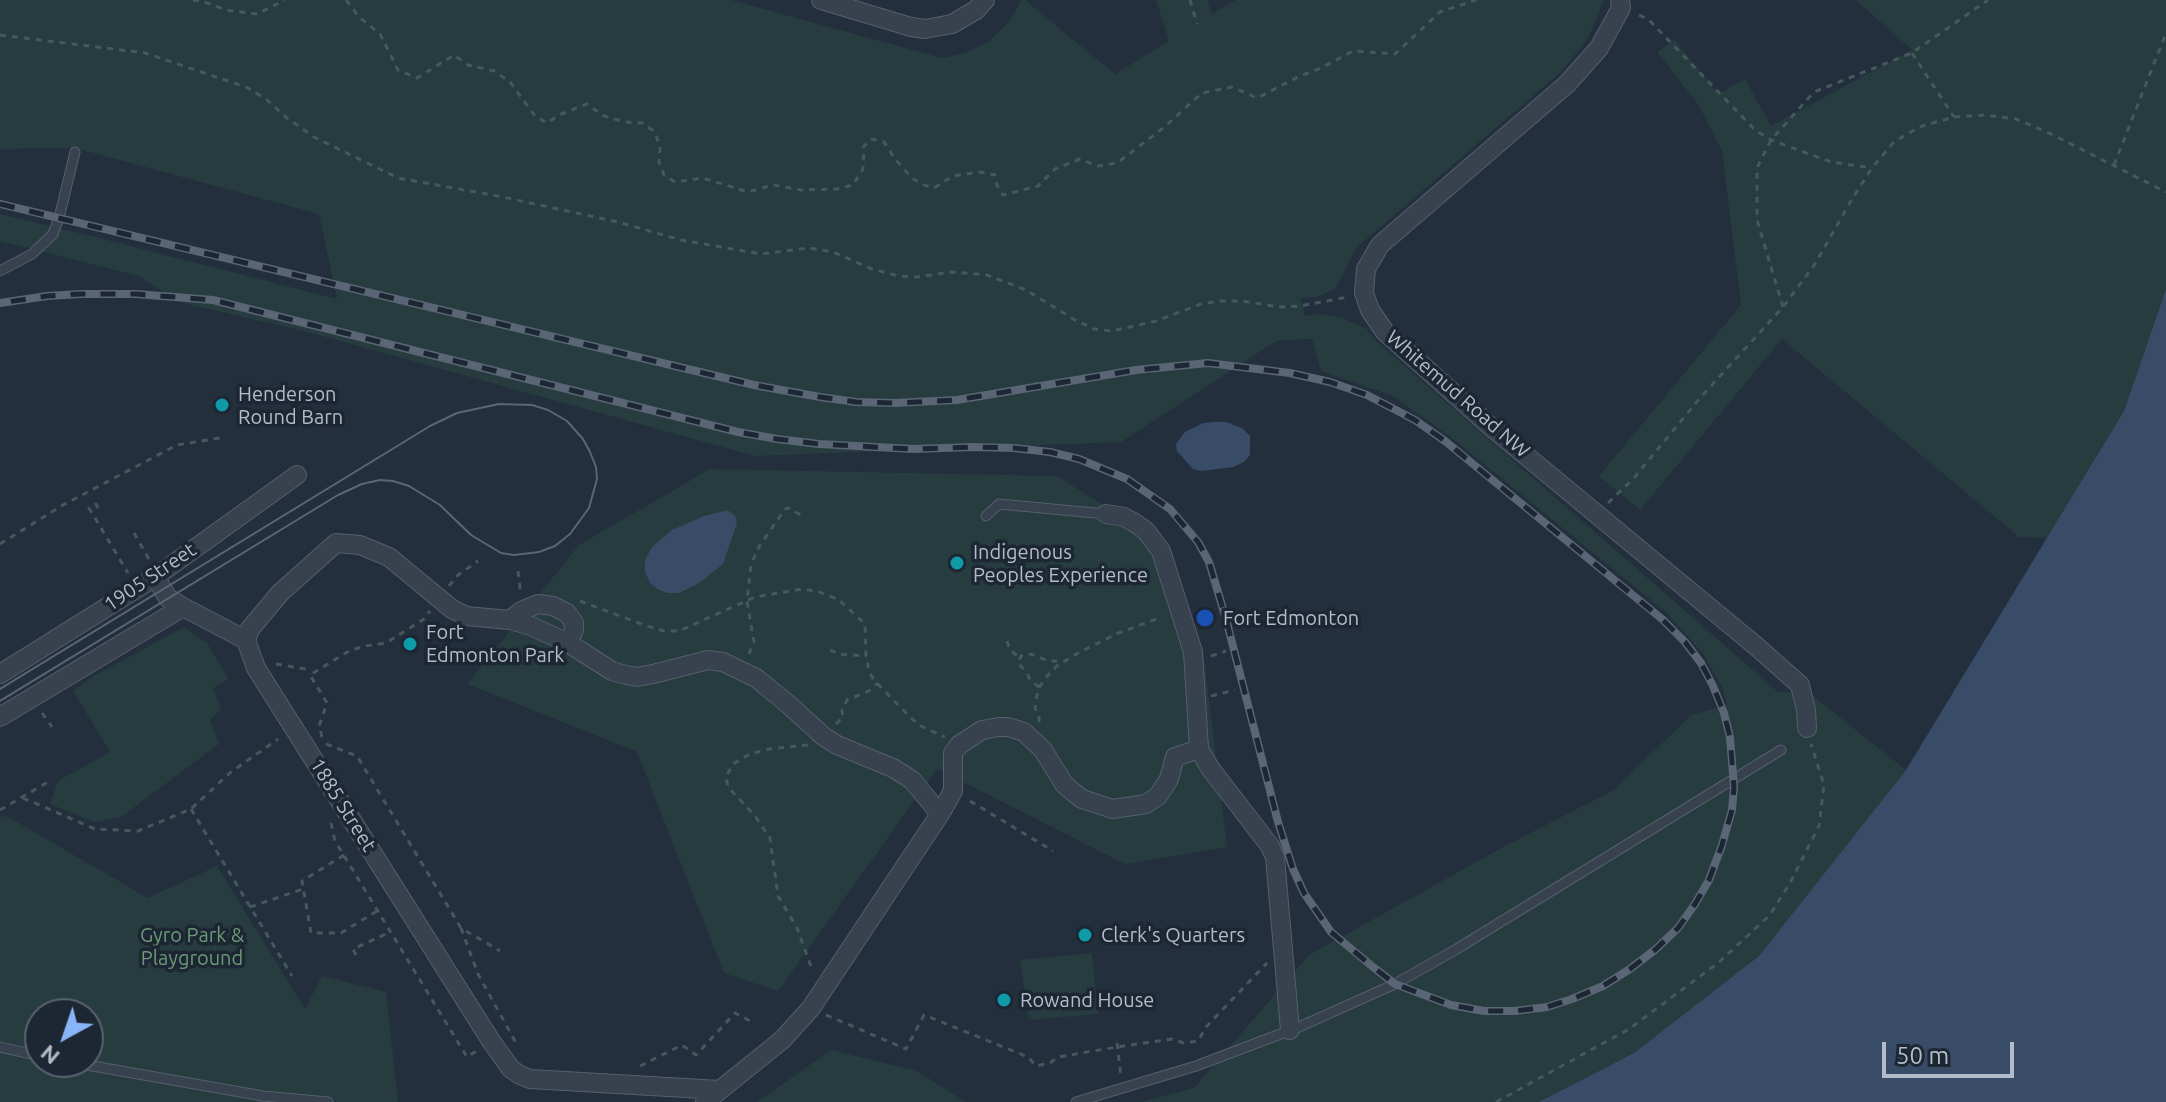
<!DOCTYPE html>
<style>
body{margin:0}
#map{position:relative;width:2166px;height:1102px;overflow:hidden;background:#242f3e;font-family:Ubuntu,sans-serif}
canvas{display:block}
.north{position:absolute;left:24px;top:998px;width:80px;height:80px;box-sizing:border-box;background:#1d2633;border:2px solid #59626f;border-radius:50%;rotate:220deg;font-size:22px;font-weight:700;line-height:32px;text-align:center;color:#b4bcc9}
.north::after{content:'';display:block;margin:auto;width:28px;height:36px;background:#8ab4f8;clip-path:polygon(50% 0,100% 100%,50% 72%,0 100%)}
.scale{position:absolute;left:1882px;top:1042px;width:132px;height:36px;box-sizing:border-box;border:4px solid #b4bcc9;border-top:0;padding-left:10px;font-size:24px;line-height:28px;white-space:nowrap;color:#b4bcc9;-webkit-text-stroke:6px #1d2633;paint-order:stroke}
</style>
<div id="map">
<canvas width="2166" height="1102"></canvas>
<div class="north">N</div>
<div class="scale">50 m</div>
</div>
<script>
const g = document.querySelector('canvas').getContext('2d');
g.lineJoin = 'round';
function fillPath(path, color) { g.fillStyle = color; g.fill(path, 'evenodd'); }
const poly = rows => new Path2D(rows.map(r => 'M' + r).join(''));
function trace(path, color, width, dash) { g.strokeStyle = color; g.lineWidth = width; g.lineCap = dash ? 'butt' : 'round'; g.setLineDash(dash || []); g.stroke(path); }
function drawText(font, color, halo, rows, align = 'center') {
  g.font = font + ' Ubuntu,sans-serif'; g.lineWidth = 7; g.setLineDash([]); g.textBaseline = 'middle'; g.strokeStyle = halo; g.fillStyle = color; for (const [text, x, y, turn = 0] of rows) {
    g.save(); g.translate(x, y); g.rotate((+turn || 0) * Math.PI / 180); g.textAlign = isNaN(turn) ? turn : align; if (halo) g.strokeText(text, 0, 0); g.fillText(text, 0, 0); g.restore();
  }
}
fillPath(poly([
 [0,0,731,0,942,58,965,53,988,42,1010,21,1021,0,1025,0,1115,74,1169,41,1156,0,1207,0,1212,14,1236,0,1604,0,1588,38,1562,71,1356,248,1335,289,1315,297,1300,298,1305,316,1317,314,1342,318,1367,329,1374,339,1778,692,1807,691,1906,770,1759,956,1634,1053,1539,1102,1141,1102,1194,1088,1309,955,1505,846,1614,790,1691,715,1727,705,1722,687,1704,655,1667,613,1452,438,1393,396,1321,371,1312,339,1278,340,1121,442,755,456,308,332,179,302,139,276,0,241,0,214,95,237,337,299,319,214,75,148,0,149],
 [1856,0,2166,0,2166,289,2124,411,2047,538,2019,537,1782,339,1640,510,1599,476,1741,305,1722,151,1698,104,1657,52,1675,40,1718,94,1745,79,1771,126,1912,50],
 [710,469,1057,476,1106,507,1143,540,1203,649,1227,847,1125,864,937,769,778,991,724,973,637,752,467,684,579,545],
 [184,627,207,643,229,679,213,688,221,709,210,720,219,744,121,817,94,822,50,804,58,781,110,752,73,691,92,677],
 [5,815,148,898,217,866,305,1009,322,976,386,992,398,1102,0,1102,0,818],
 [40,1014,88,1014,88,1062,40,1062],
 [1092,953,1098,1014,1029,1020,1020,960],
 [831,1050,917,1071,966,1102,757,1102]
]), '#263c3f');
fillPath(poly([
 [2166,289,2166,1102,1539,1102,1634,1053,1759,956,1906,770,2124,411],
 [1214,422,1226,422,1242,428,1250,436,1250,455,1244,462,1233,467,1202,471,1193,469,1177,451,1176,444,1185,432,1203,423],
 [724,511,729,511,735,516,737,523,723,564,699,583,679,593,667,593,657,589,650,583,645,572,645,560,652,547,672,530,704,516]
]), '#394c67');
const service = poly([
 [0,271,32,254,53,234,59,218,75,152],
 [986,516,999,504,1106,514],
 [0,1047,40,1056],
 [70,1062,263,1096,328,1102],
 [1076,1102,1196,1066,1299,1027,1395,984,1455,950,1781,750]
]);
const minor = poly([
 [821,0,911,27,925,29,952,24,976,10,985,0],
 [1620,0,1621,8,1599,48,1567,84,1380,245,1366,269,1364,293,1370,310,1385,332,1490,426,1756,646,1800,685,1806,710,1807,728],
 [1106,514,1124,517,1135,523,1146,531,1161,551,1193,652,1199,749,1210,768,1270,846,1275,857,1290,1030],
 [155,577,168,598,183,607],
 [510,620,521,611,538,604,553,606,567,613,574,623,574,630,568,643,531,626,510,620,466,616,452,609,389,557,360,545,336,543,280,593,250,629,246,640,256,668,491,1041,511,1069,520,1075,530,1079,720,1090],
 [568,643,612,671,626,675,637,677,653,674,708,660,723,662,756,678,788,704,823,736,837,745,893,768,912,780,940,814],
 [0,674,155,577,297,475],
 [0,717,183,607,246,640],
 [705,1102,782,1040,811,1008,940,814,953,791,953,753,959,745,982,730,999,727,1008,727,1024,732,1043,750,1064,784,1073,792,1082,799,1113,809,1146,804,1158,796,1169,779,1175,757,1199,749]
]);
trace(service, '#565f6c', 11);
trace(minor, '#565f6c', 20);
trace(poly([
 [193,0,202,1,226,10,257,14,285,0],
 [346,0,359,17,380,34,398,70,417,78,454,55,468,65,494,71,510,82,535,116,547,123,559,115,587,104,604,116,625,122,642,123,655,132,660,148,659,162,664,175,675,182,703,178,748,192,773,185,802,190,837,189,853,185,863,169,864,146,871,139,884,142,895,159,912,178,921,184,934,188,953,176,980,172,995,175,997,185,1003,195,1038,186,1055,169,1080,159,1098,166,1117,163,1162,129,1202,93,1232,87,1257,98,1298,77,1321,68,1353,51,1395,54,1440,12,1476,0],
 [1190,0,1197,24],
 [1639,15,1649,20,1755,130,1771,140,1831,162,1872,168],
 [0,35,145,53,246,87,266,99,287,118,314,137,398,178,498,196,618,222,681,240,761,254,809,248,833,252,872,269,899,276,917,277,952,272,987,275,1026,290,1075,320,1094,329,1112,331,1156,321,1201,304,1221,301,1242,301,1280,307,1300,306,1348,297],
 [1912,53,1954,117],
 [2114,165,2166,33],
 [1783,307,1757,220,1757,168,1771,140,1814,92,1912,53,1988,0],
 [1608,503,1634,478,1700,398,1783,307,1815,264,1852,199,1872,168,1893,143,1907,134,1922,126,1954,117,1985,115,2016,119,2051,134,2166,192],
 [98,508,96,504,89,508,128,573],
 [134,533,150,561],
 [0,544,63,505,177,445,220,438],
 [518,571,520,588,526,589],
 [449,586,458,575,478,561],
 [580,601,647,626,664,631,679,631,755,597,802,589,817,591,839,600,865,624,866,656,869,671,873,679,908,715,919,725,945,737],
 [1007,641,1010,650,1019,657],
 [830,650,838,654,866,656],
 [749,654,754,642,747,601,751,564,760,545,785,509,790,508,802,516],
 [1211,656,1226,651],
 [276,664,306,669,309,674],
 [1039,687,1030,680,1027,673,1018,663,1021,656,1031,654,1048,661,1065,661],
 [1211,696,1235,690],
 [42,713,52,727],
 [1039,722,1039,716,1035,708,1038,689,1047,676,1057,666,1078,653,1116,634,1162,617],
 [836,724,843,717,842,710,847,700,869,691,878,683],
 [322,737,319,726,327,703,310,675,349,651,365,646,386,643,424,619,430,611],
 [326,744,357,756,461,928,500,951],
 [808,745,769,749,750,754,733,764,726,777,728,787,755,816,770,838,778,896,797,928,813,972],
 [23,798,95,829,138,831,191,809,231,772,278,739],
 [970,801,1053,851],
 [191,809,292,976],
 [0,810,48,782],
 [331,823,335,841,467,1057,478,1050],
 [344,855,302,881,311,933,341,933,377,911],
 [250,907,303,889],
 [461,928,478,974,516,1043],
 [356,955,353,949,390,932],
 [826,1015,906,1049,924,1015,1028,1057,1036,1066,1050,1063,1058,1057,1117,1047,1172,1039,1184,1043,1198,1041,1206,1027,1267,963],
 [1117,1043,1121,1077],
 [640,1066,682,1045,696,1055,735,1013,752,1022],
 [1496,1102,1629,1029,1718,963,1770,915,1791,881,1819,826,1824,785,1811,744]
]), '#44595c', 3, [6, 6]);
trace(service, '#38414e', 9);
trace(minor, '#38414e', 18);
trace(poly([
 [0,689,430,426,457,413,499,404,532,405,548,410,567,421,583,439,590,452,596,467,597,479,589,508,570,534,555,546,539,552,514,555,501,553,471,535,440,505,409,486,393,481,380,480,362,484,338,495,0,701]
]), '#5a6575', 2);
const rail = poly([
 [0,204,754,385,820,397,856,402,895,403,957,400,1136,370,1208,363,1290,373,1330,382,1367,395,1415,420,1445,441,1662,619,1685,642,1701,663,1713,686,1724,713,1730,737,1734,787,1732,810,1722,845,1709,880,1695,904,1678,928,1656,949,1630,969,1603,986,1572,999,1547,1007,1515,1011,1484,1011,1451,1005,1395,984,1373,967,1331,932,1304,893,1293,869,1278,822,1226,619,1209,562,1198,542,1170,509,1127,479,1079,459,1050,452,1014,448,973,447,913,449,819,444,777,439,738,432,213,300,136,294,81,294,47,296,0,303]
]);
trace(rail, '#5a6575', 8);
trace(rail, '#1d2633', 5, [15]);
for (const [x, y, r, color] of [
 [222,405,8,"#0f9aa8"],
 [957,563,8,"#0f9aa8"],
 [1205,618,10,"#1a4fb4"],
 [410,644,8,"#0f9aa8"],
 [1085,935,8,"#0f9aa8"],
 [1004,1000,8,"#0f9aa8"]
]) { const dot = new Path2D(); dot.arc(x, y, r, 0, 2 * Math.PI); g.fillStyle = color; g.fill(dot); trace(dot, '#1d2633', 3); }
drawText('20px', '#b4bcc9', '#1d2633', [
 ["Henderson",238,394],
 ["Round Barn",238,417],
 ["Indigenous",973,552],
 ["Peoples Experience",973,575],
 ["Fort Edmonton",1223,618],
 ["Fort",426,632],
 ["Edmonton Park",426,655],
 ["Clerk's Quarters",1101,935],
 ["Rowand House",1020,1000]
], 'left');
drawText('20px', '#b4bcc9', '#1d2633', [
 ["Whitemud Road NW",1458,394,41],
 ["1905 Street",150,577,-34],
 ["1885 Street",343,805,58]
]);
drawText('20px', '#6b9a76', '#1d2633', [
 ["Gyro Park &",192,935],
 ["Playground",192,958]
]);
</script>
